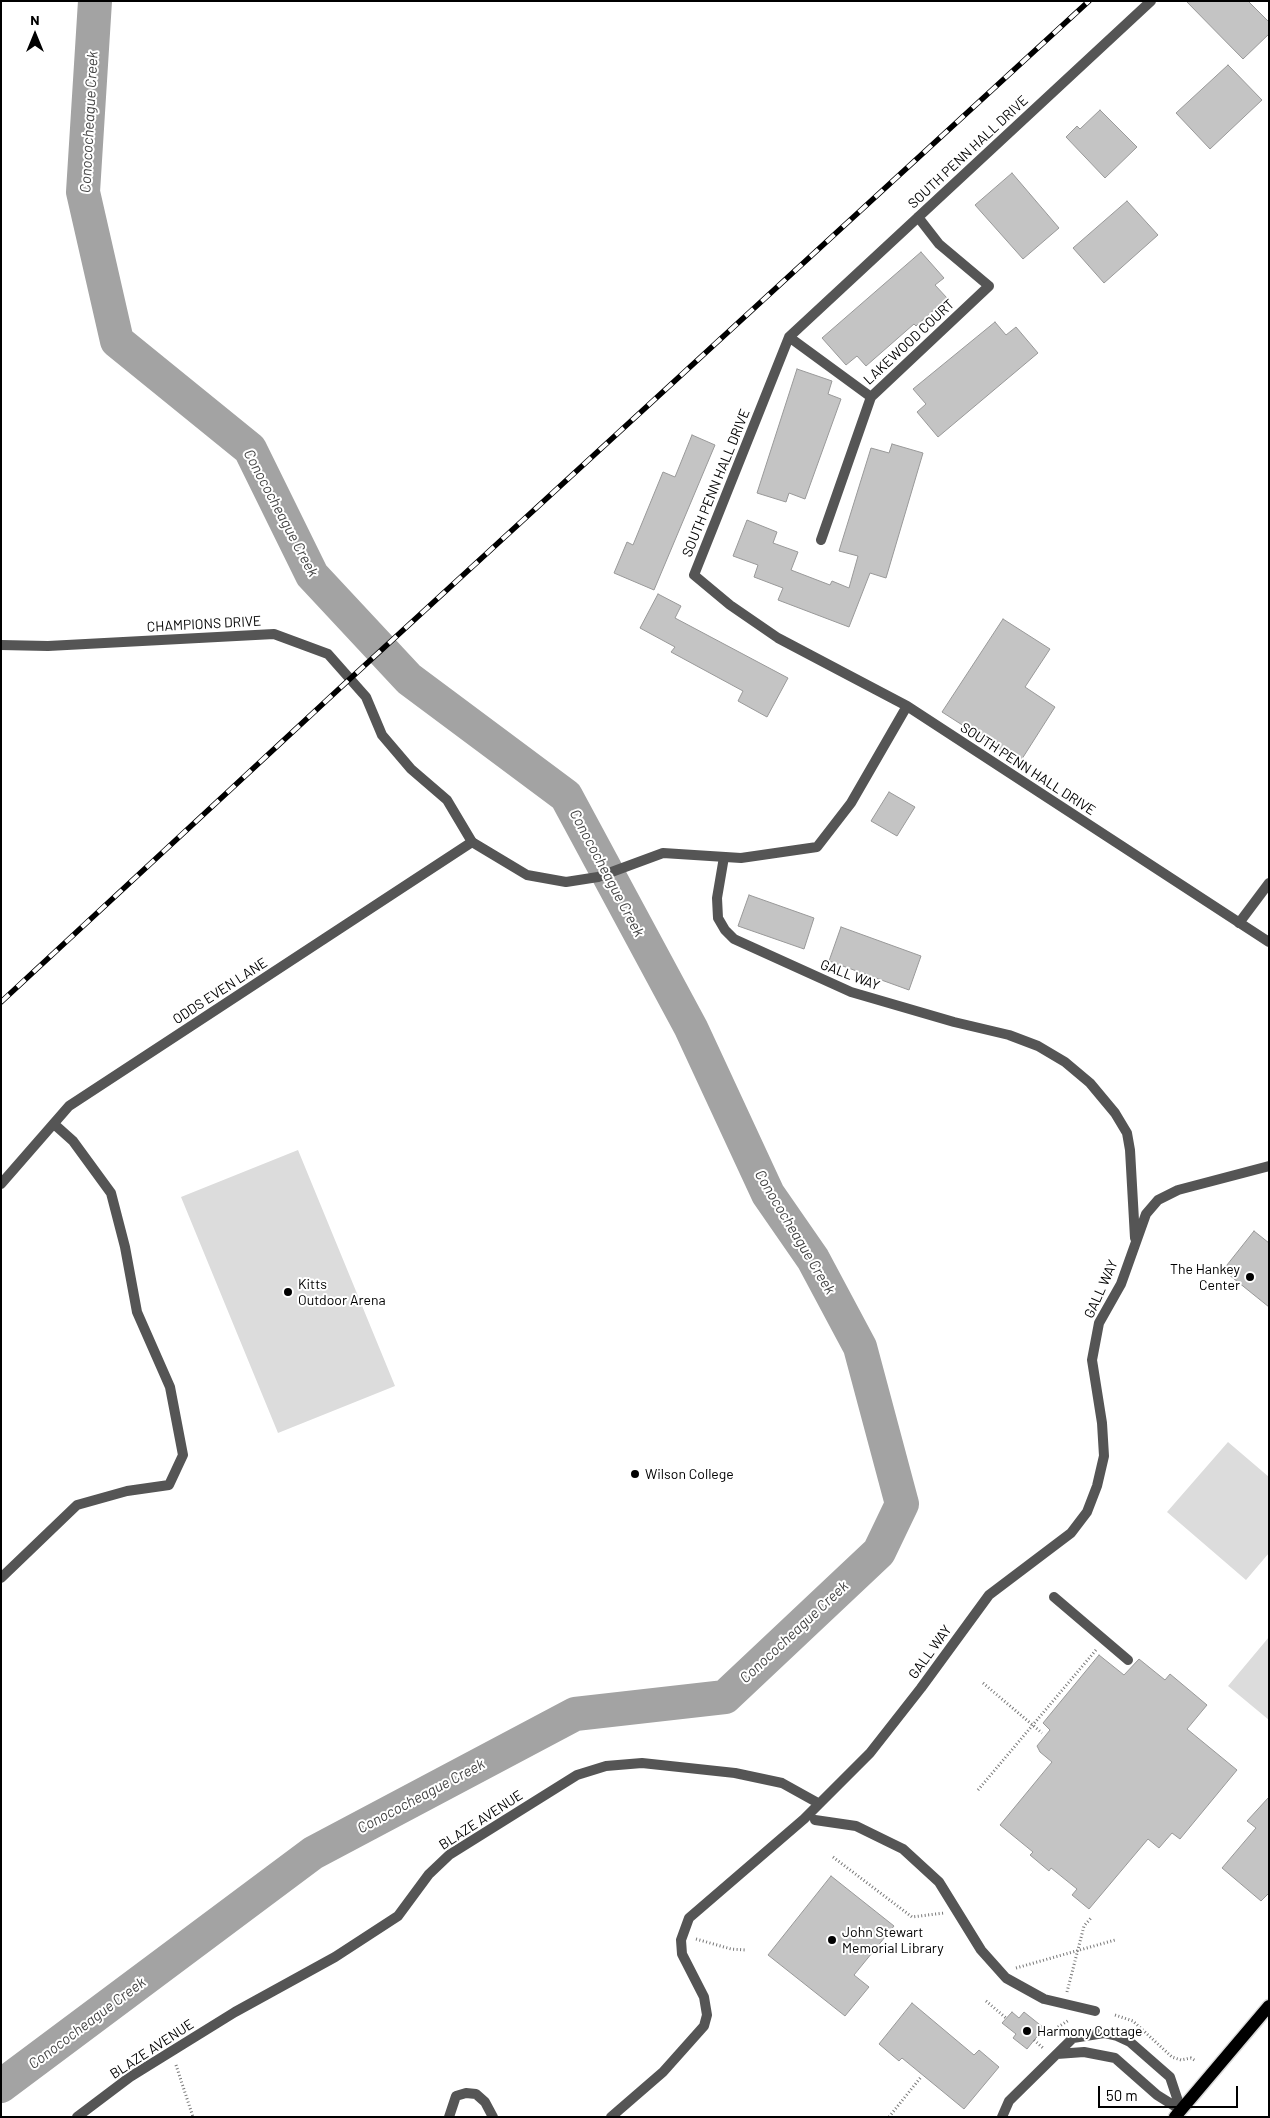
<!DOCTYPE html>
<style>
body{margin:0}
#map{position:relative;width:1270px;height:2118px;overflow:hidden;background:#fff;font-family:Barlow,sans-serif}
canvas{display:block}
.frame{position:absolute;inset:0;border:2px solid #000;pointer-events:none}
.north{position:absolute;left:10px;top:10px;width:50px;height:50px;-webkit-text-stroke:4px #fff;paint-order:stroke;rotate:0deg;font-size:14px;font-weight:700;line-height:20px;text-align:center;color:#000}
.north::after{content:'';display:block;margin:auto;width:18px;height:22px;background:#000;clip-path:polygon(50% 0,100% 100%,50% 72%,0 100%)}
.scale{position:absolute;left:1098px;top:2086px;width:140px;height:22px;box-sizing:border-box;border:2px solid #000;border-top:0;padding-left:6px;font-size:15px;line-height:18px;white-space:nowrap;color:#000;-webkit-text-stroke:4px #fff;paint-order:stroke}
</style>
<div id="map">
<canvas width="1270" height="2118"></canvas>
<div class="frame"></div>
<div class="north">N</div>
<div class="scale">50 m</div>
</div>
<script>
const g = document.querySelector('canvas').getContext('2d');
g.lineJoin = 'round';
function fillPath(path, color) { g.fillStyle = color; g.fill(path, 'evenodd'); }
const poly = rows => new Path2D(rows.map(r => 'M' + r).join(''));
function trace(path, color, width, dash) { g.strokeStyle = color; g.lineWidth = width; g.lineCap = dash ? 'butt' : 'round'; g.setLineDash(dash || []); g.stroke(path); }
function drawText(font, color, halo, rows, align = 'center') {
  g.font = font + ' Barlow,sans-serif'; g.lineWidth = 4; g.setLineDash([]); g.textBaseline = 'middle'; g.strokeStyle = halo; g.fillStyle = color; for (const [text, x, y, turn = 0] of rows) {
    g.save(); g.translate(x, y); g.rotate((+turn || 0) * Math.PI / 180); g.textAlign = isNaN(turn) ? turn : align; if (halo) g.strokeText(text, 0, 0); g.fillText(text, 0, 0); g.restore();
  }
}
fillPath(poly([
 [298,1150,395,1386,278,1433,181,1197],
 [1228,1442,1269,1477,1269,1553,1246,1580,1167,1512],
 [1269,1637,1269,1720,1228,1686]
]), '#dcdcdc');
trace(poly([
 [1,2086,313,1853,575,1714,725,1697,879,1552,902,1504,860,1347,813,1259,768,1194,691,1028,566,796,409,679,312,575,250,449,117,341,83,192,95,1]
]), '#a3a3a3', 34);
const building = poly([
 [1186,1,1248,1,1269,22,1269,34,1243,59,1186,1],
 [1228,65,1262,100,1210,149,1176,113,1228,65],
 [1100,110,1137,147,1105,178,1066,137,1077,126,1080,129,1100,110],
 [1012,173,1059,228,1023,259,975,205,1012,173],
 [1127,201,1158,235,1104,283,1073,248,1127,201],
 [921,252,944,278,935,285,947,298,916,326,914,324,866,366,857,356,846,365,822,338,921,252],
 [995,322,1006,335,1016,327,1038,353,938,437,917,412,926,404,913,389,995,322],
 [797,369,832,381,828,394,841,399,805,499,789,493,786,502,757,493,797,369],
 [692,435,715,445,654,590,614,573,627,542,633,545,663,472,675,477,692,435],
 [892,444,923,453,886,578,870,573,849,627,778,600,783,588,754,577,758,565,733,556,747,520,777,532,773,543,798,552,791,570,830,585,832,581,849,588,858,556,839,551,871,448,889,453,892,444],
 [658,594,681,606,675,618,788,678,767,717,738,701,743,691,671,652,675,647,640,628,658,594],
 [1003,619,1050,649,1025,687,1055,707,1020,762,942,712,1003,619],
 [889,792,915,807,897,836,871,821,889,792],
 [749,895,814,918,804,949,738,926,749,895],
 [841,927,921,956,909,990,829,961,841,927],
 [1254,1231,1269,1243,1269,1307,1223,1270,1254,1231],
 [1099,1655,1124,1675,1139,1659,1165,1680,1170,1674,1207,1705,1187,1729,1237,1770,1180,1839,1172,1833,1159,1848,1148,1839,1089,1909,1072,1895,1077,1889,1051,1868,1049,1871,1030,1855,1033,1852,1000,1825,1052,1762,1040,1752,1037,1746,1050,1730,1043,1723,1099,1655],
 [1269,1797,1269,1893,1261,1901,1222,1868,1256,1828,1247,1821,1269,1797],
 [831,1876,894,1926,854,1975,869,1987,845,2016,768,1955,831,1876],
 [912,2003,974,2055,979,2050,999,2067,964,2109,902,2058,899,2061,879,2044,912,2003],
 [1012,2012,1019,2018,1024,2012,1044,2028,1027,2049,1013,2038,1016,2034,1002,2023,1012,2012]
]);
fillPath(building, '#c4c4c4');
trace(building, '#999', 1);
const primary = poly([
 [1175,2117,1269,2006]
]);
trace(primary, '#dbdbdb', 15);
trace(poly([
 [983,1683,1042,1733],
 [978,1790,1096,1650],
 [833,1857,912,1917,944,1913],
 [696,1939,731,1949,746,1950],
 [1016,1968,1115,1940],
 [1067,1992,1084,1926,1091,1918],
 [986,2001,1006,2018],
 [1115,2015,1133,2021,1172,2057,1181,2060,1191,2058,1196,2061],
 [1055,2029,1069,2020],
 [1034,2040,1043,2048],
 [176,2065,193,2117],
 [889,2117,921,2077]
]), '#777', 3, [1, 2.5]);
trace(poly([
 [724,857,717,898,718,918,725,930,734,939,851,992,954,1022,1009,1035,1038,1046,1065,1062,1090,1083,1115,1113,1127,1133,1130,1150,1135,1238],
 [1239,923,1269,883],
 [1,1184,69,1106,472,842],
 [1,1578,77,1505,127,1491,169,1485,183,1455,170,1387,137,1312,125,1247,111,1193,73,1141,54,1124],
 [1054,1597,1128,1660],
 [1057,2054,1084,2052,1115,2058,1157,2095,1181,2110],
 [77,2117,130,2077,235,2012,335,1957,398,1916,429,1874,449,1855,577,1775,606,1766,642,1763,735,1773,782,1783,818,1803],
 [449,2117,456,2096,466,2093,476,2094,485,2102,493,2117],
 [611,2117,663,2072,704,2026,707,2015,704,1997,682,1954,681,1940,689,1918,804,1819,870,1753,921,1688,989,1595,1071,1533,1087,1512,1097,1486,1104,1456,1102,1423,1092,1360,1099,1323,1121,1284,1146,1214,1158,1200,1178,1190,1269,1166],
 [1002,2117,1009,2101,1073,2038,1104,2033,1117,2036,1130,2042,1170,2077,1181,2110]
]), '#555', 10);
trace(poly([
 [1151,1,789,337,694,575,730,605,778,638,907,706,1269,942],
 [789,337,871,397],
 [821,540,871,397,989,286,939,244,918,217],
 [1,645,48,646,274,634,328,654,366,697,382,735,411,769,447,800,472,842,527,875,566,882,598,877,663,853,741,858,817,847,851,803,907,706],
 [815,1820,856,1826,903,1849,939,1882,981,1950,1006,1978,1044,1999,1095,2011]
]), '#555', 10);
trace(primary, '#000', 12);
const rail = poly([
 [1,1002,340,688,1089,1]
]);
trace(rail, '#000', 5.5);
trace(rail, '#fff', 4, [11]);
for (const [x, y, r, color] of [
 [1250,1277,5,"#000"],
 [288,1292,5,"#000"],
 [635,1474,5,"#000"],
 [832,1940,5,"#000"],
 [1027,2031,5,"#000"]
]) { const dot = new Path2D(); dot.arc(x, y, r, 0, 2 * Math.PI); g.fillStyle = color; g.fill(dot); trace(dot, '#fff', 2); }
drawText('14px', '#000', '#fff', [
 ["SOUTH PENN HALL DRIVE",968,152,-43],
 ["LAKEWOOD COURT",909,342,-43],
 ["SOUTH PENN HALL DRIVE",716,483,-68],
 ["CHAMPIONS DRIVE",204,624,-3],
 ["SOUTH PENN HALL DRIVE",1028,769,33],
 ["GALL WAY",850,975,21],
 ["ODDS EVEN LANE",220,991,-33],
 ["GALL WAY",1101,1289,-66],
 ["GALL WAY",930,1652,-54],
 ["BLAZE AVENUE",481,1820,-33],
 ["BLAZE AVENUE",152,2049,-33]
]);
drawText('14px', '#000', '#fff', [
 ["The Hankey",1240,1269,"right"],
 ["Center",1240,1285,"right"],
 ["Kitts",298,1284],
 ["Outdoor Arena",298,1300],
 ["Wilson College",645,1474],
 ["John Stewart",842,1932],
 ["Memorial Library",842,1948],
 ["Harmony Cottage",1037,2031]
], 'left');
drawText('italic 15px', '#444', '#fff', [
 ["Conococheague Creek",89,122,-87],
 ["Conococheague Creek",281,513,62],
 ["Conococheague Creek",607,873,62],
 ["Conococheague Creek",795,1232,59],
 ["Conococheague Creek",794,1632,-43],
 ["Conococheague Creek",421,1796,-28],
 ["Conococheague Creek",87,2023,-37]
]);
</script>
